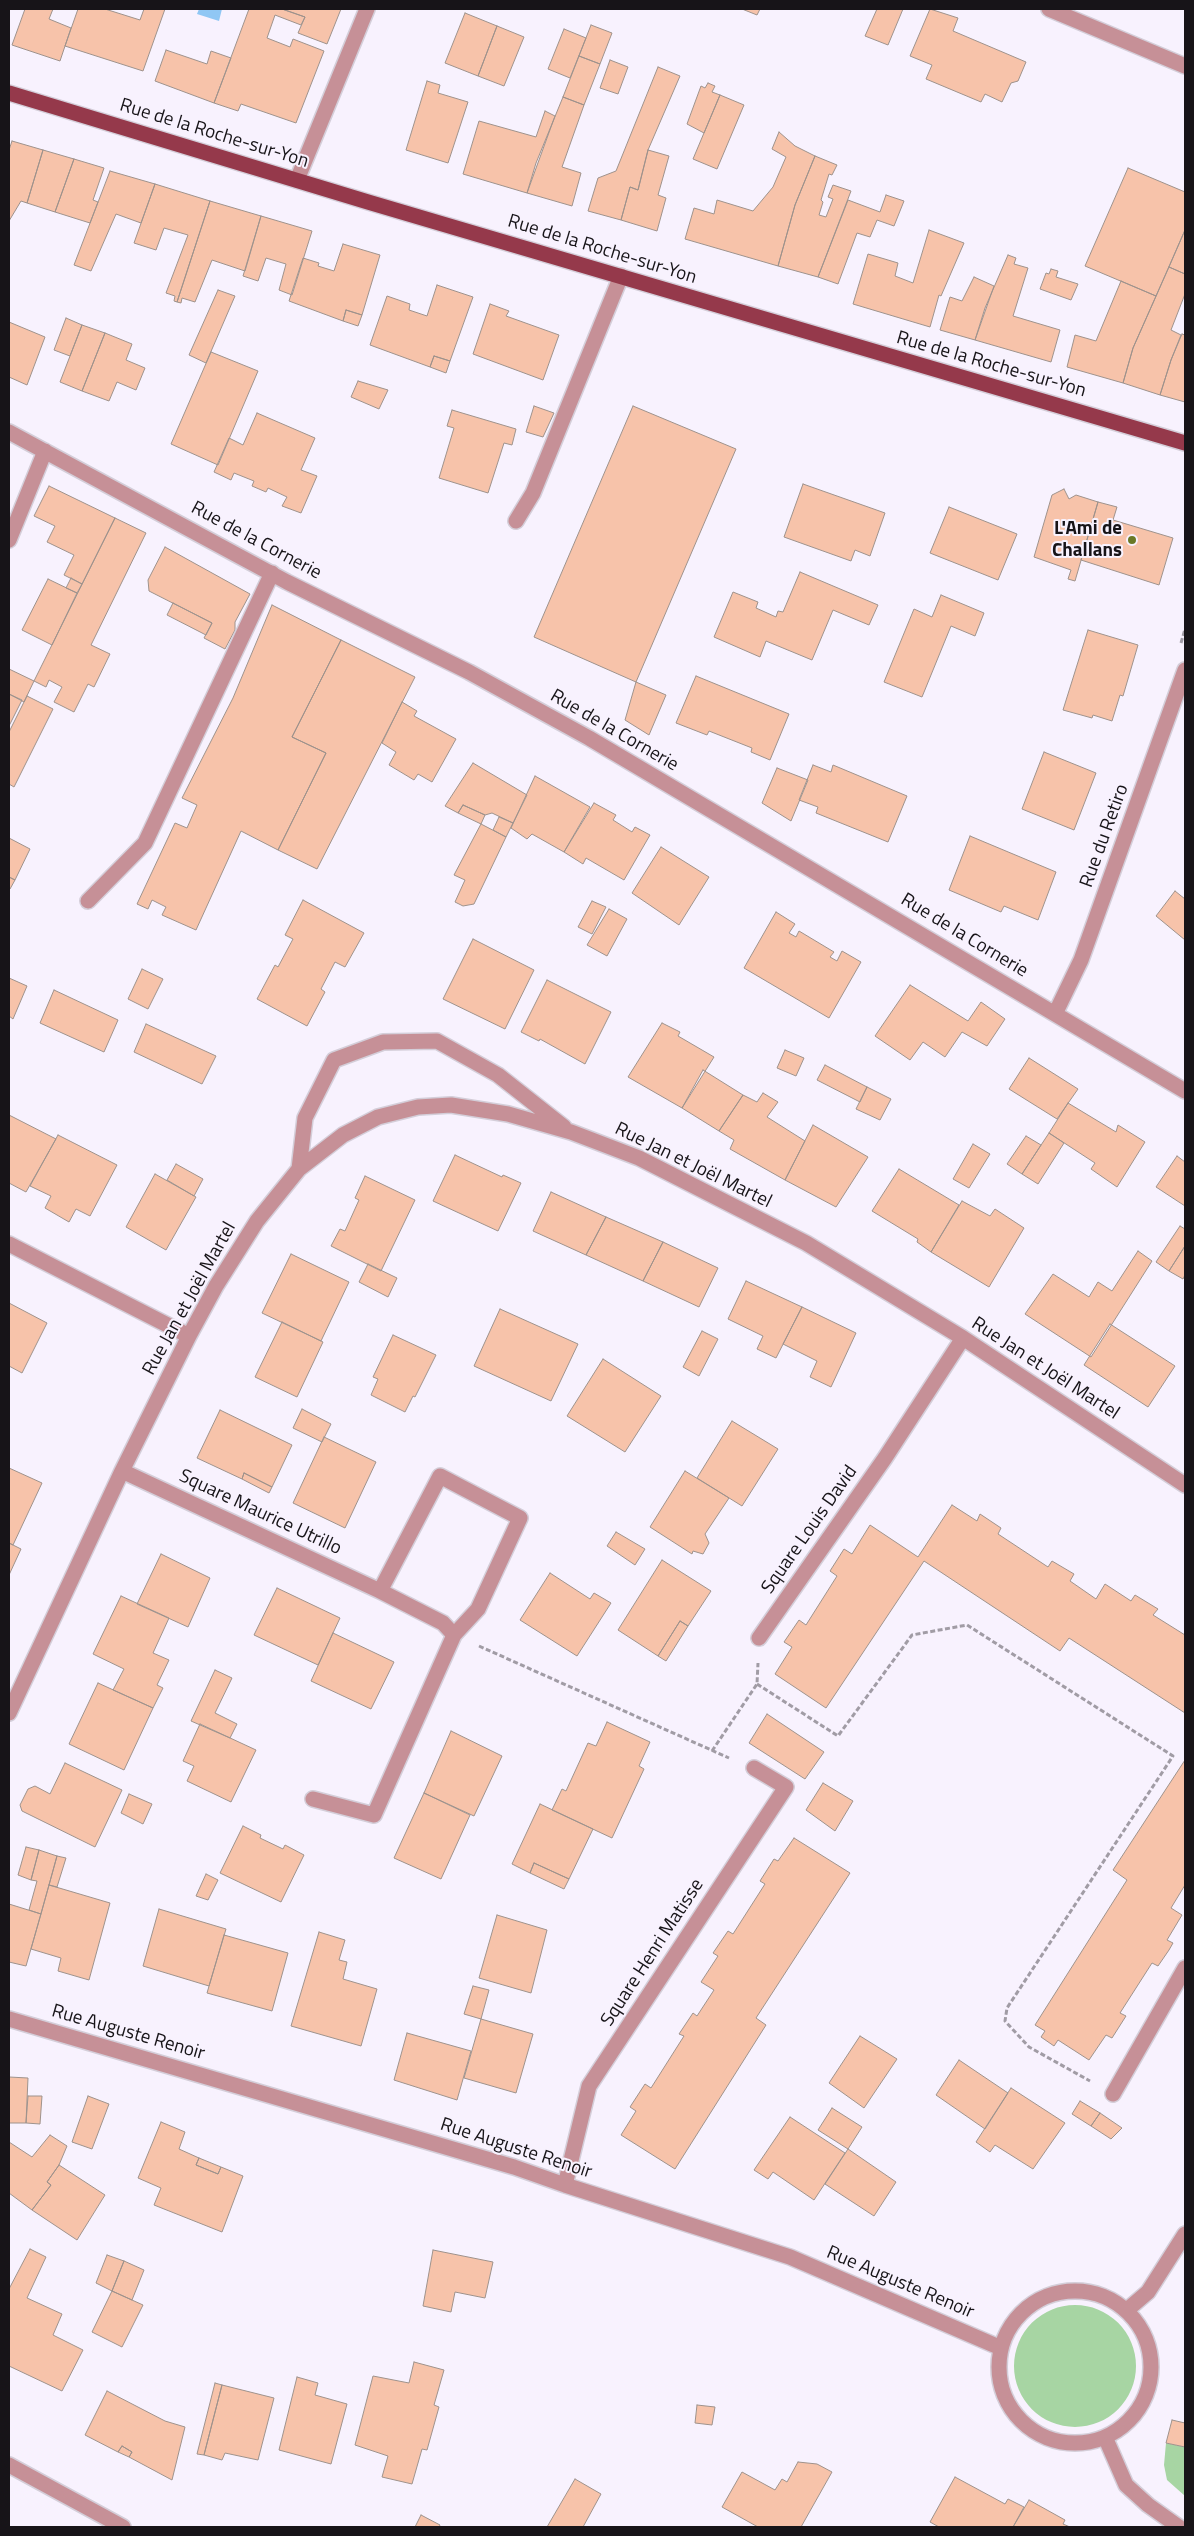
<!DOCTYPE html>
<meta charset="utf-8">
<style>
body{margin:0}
#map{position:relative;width:1194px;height:2536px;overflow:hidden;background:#f8f2fe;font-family:"Titillium Web",sans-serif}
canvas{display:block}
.frame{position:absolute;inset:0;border:10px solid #171418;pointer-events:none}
</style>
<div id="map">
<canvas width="1194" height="2536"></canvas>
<div class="frame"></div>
</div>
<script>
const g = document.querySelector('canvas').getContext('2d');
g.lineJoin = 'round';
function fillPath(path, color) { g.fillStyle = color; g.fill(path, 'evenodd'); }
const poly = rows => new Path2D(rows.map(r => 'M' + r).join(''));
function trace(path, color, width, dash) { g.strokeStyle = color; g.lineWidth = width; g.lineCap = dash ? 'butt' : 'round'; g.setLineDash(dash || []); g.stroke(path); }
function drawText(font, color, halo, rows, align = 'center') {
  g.font = font + ' "Titillium Web",sans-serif'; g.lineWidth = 4; g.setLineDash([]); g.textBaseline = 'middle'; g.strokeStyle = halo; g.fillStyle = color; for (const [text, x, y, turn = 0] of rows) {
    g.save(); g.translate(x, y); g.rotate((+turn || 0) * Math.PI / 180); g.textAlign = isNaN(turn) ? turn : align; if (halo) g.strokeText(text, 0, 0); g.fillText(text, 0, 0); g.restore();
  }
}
fillPath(poly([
 '1014 2366a61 61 0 1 1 122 0a61 61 0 1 1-122 0Z',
 [1166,2443,1185,2447,1185,2496,1167,2480,1164,2465]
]), '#a7d5a3');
fillPath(poly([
 [199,9,222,9,219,21,197,14]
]), '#90c7f4');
const building = poly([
 [25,9,53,9,49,19,71,28,60,61,12,45,25,9],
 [78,9,105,9,140,20,144,9,165,9,143,71,65,46,78,9],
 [249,9,282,9,305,17,301,25,275,15,267,38,290,47,293,39,324,51,296,123,241,104,238,111,214,103,249,9],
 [282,9,341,9,327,44,298,33,305,17,282,9],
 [742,9,760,9,757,15,742,9],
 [877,9,903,9,888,45,865,36,877,9],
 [930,9,958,18,953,31,1026,62,1018,81,1011,83,1002,102,985,94,981,102,926,79,932,65,910,56,930,9],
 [465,13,497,26,478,76,445,63,465,13],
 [591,25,612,33,600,64,579,56,591,25],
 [497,26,524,37,504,86,478,76,497,26],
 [564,29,586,38,570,78,548,69,564,29],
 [166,50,207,64,211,51,231,58,214,103,155,81,166,50],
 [579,56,600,64,584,105,563,97,579,56],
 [610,60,628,67,618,94,600,88,610,60],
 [658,67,680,76,648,150,638,190,630,187,621,220,588,211,598,178,616,171,658,67],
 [427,81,440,85,438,93,468,102,448,163,406,150,427,81],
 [708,83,715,86,712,92,720,95,704,133,687,124,701,86,705,88,708,83],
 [720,95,744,105,717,169,693,159,720,95],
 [563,97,584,105,562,167,581,173,572,206,527,193,536,163,563,97],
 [545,111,555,116,527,193,463,174,479,121,536,137,545,111],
 [779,132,795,146,815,156,795,205,778,266,685,239,694,208,714,214,717,200,753,211,773,187,786,157,772,149,779,132],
 [12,141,43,150,27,203,21,201,9,221,9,150,12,141],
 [43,150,74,159,55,212,27,203,43,150],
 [648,150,669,156,658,195,666,198,657,231,621,220,630,187,638,190,648,150],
 [815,156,837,165,832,175,829,174,821,200,823,202,819,215,826,217,833,199,828,197,833,185,851,191,818,277,778,266,795,205,815,156],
 [74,159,104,168,93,200,98,202,90,223,55,212,74,159],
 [1128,168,1185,192,1185,230,1156,296,1085,266,1128,168],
 [110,171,155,184,141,223,116,214,91,271,74,265,110,171],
 [155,184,210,201,177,302,174,301,175,296,166,293,188,235,164,228,156,250,134,243,155,184],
 [886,195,904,201,894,226,877,220,870,237,857,233,838,284,818,277,848,200,880,212,886,195],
 [210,201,261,216,245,271,212,260,195,302,182,298,181,303,177,302,210,201],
 [261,216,312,231,292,295,279,290,286,264,266,258,258,281,243,276,261,216],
 [929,230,964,243,941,296,939,295,930,327,853,304,868,254,898,263,895,276,913,283,929,230],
 [1185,230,1185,274,1169,267,1185,230],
 [343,244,380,255,362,315,346,310,343,321,289,301,303,258,319,263,318,266,334,271,343,244],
 [1008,255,1016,258,1014,264,1028,268,1013,316,1060,330,1051,362,975,340,985,308,1008,255],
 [1169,267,1185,274,1185,294,1171,330,1181,335,1171,360,1160,395,1123,383,1133,348,1169,267],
 [1051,269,1058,271,1056,277,1078,284,1071,300,1040,289,1046,273,1049,274,1051,269],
 [974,277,994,286,975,340,940,330,950,297,962,301,974,277],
 [1121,281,1156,296,1133,348,1123,383,1067,367,1075,335,1096,341,1121,281],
 [437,285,473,297,450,361,434,356,430,367,370,345,387,296,410,304,409,310,427,316,437,285],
 [218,290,235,296,206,363,189,355,218,290],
 [490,304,509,311,506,316,559,335,543,380,473,354,490,304],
 [346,310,362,315,358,326,343,321,346,310],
 [66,318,82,325,70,356,54,350,66,318],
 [9,322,45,337,27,385,9,377,9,322],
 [82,325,105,333,82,391,60,382,82,325],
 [105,333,132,344,126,360,145,368,136,390,117,382,109,401,82,391,105,333],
 [1182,334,1185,335,1185,402,1160,395,1171,360,1182,334],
 [211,352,258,371,218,465,171,444,211,352],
 [434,356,450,361,446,373,430,367,434,356],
 [358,381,388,390,379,409,351,397,358,381],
 [534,406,554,413,543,437,526,432,534,406],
 [633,406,736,449,636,682,534,637,633,406],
 [452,410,516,429,512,445,504,443,488,493,439,478,454,428,447,426,452,410],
 [257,413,315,438,301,470,317,476,301,513,282,506,287,497,268,488,266,492,252,486,254,481,234,473,231,480,214,472,229,438,243,445,257,413],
 [803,484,885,513,870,556,855,550,851,561,784,537,803,484],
 [49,486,115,518,82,584,64,575,74,555,47,542,55,526,34,516,49,486],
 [1064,489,1069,499,1076,495,1098,502,1075,581,1068,579,1071,570,1034,557,1052,495,1064,489],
 [1098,502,1117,507,1113,520,1173,538,1159,585,1081,560,1098,502],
 [949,507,1017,534,998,580,930,553,949,507],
 [115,518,146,533,91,645,110,654,94,687,88,684,74,712,54,702,62,687,49,680,46,687,34,681,115,518],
 [165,547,250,594,235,622,235,630,225,649,204,638,212,623,149,591,148,580,165,547],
 [800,572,878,605,869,625,833,610,812,660,766,641,760,657,714,637,733,592,758,602,756,608,776,617,778,611,783,612,800,572],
 [71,578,82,584,77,593,66,588,71,578],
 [48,579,77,593,52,645,22,630,48,579],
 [941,595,984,613,975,636,951,626,922,697,884,682,914,609,932,617,941,595],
 [173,603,212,623,206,635,167,615,173,603],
 [272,605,341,640,292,737,326,753,278,850,241,831,196,930,162,915,166,907,152,900,148,909,137,904,175,823,187,828,197,805,182,798,233,698,272,605],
 [1088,630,1138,645,1123,696,1120,695,1112,721,1093,715,1092,718,1063,710,1088,630],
 [341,640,415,677,317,869,278,850,326,753,292,737,341,640],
 [9,669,34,681,24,702,9,694,9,669],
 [696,676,789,714,770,760,751,752,752,748,709,731,707,735,676,723,696,676],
 [636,682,666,695,649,735,625,720,636,682],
 [9,694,22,700,9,726,9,694],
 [27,696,53,709,14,787,9,784,9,732,27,696],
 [402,702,417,711,414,716,456,739,432,782,418,774,414,780,389,765,396,752,382,743,402,702],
 [1044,752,1096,773,1074,830,1022,809,1044,752],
 [473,763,527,795,513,823,492,813,485,815,463,805,458,813,445,806,473,763],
 [813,765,831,772,833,765,907,796,888,842,816,813,818,807,799,800,813,765],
 [777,768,808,780,791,821,762,803,777,768],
 [535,776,590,807,564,852,532,834,527,839,511,828,535,776],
 [594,803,616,815,613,820,632,832,635,827,650,835,624,880,586,858,583,864,564,852,594,803],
 [463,805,485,815,481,824,458,813,463,805],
 [499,817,513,823,506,837,493,830,499,817],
 [481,824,506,837,474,904,463,906,455,902,465,880,454,875,481,824],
 [970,836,1056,872,1038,920,1004,906,1001,912,949,890,970,836],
 [9,838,30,849,15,880,9,877,9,838],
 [661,847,709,877,679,925,632,893,661,847],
 [9,877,15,880,10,889,9,888,9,877],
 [1175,891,1185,899,1185,940,1156,916,1175,891],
 [303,900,364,933,345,967,335,962,321,989,325,992,307,1026,257,999,275,965,278,967,293,939,285,935,303,900],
 [592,901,606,907,592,934,578,927,592,901],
 [609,909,627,919,607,956,587,945,609,909],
 [776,912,795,924,789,933,796,937,799,931,834,952,830,957,837,961,842,951,861,962,829,1018,744,968,776,912],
 [473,939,534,970,505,1029,443,999,473,939],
 [142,969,163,979,148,1009,128,999,142,969],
 [9,978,27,986,13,1019,9,1016,9,978],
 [547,980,611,1012,585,1064,540,1039,539,1041,521,1032,547,980],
 [910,985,968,1021,981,1002,1005,1019,987,1046,962,1032,945,1057,923,1042,910,1060,875,1036,910,985],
 [54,990,118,1020,104,1052,40,1023,54,990],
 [662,1023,680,1032,678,1036,714,1057,682,1108,628,1077,662,1023],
 [146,1024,216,1056,202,1084,134,1052,146,1024],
 [785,1050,804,1058,796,1076,777,1068,785,1050],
 [1029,1058,1078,1089,1057,1119,1009,1089,1029,1058],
 [825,1065,867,1087,860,1102,817,1080,825,1065],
 [703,1070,743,1095,719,1131,682,1108,703,1070],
 [867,1087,891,1099,880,1120,856,1109,867,1087],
 [763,1093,778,1102,767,1117,805,1141,785,1180,730,1149,734,1140,719,1131,743,1095,757,1102,763,1093],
 [1068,1103,1116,1132,1118,1125,1145,1142,1117,1187,1091,1169,1095,1163,1049,1133,1068,1103],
 [9,1115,56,1139,26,1192,9,1183,9,1115],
 [813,1125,868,1157,836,1207,785,1180,813,1125],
 [1049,1133,1064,1143,1038,1184,1022,1174,1049,1133],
 [58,1135,117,1165,90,1216,76,1209,69,1222,45,1208,51,1196,30,1186,58,1135],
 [1026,1136,1041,1145,1022,1174,1007,1164,1026,1136],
 [973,1144,990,1154,969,1188,953,1179,973,1144],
 [455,1155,502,1177,503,1175,521,1183,498,1231,433,1201,455,1155],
 [1177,1156,1185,1162,1185,1206,1156,1187,1177,1156],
 [176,1164,203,1179,194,1196,167,1180,176,1164],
 [899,1169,959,1205,931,1252,917,1242,918,1239,872,1211,899,1169],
 [155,1174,196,1197,166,1250,126,1227,155,1174],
 [365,1176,415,1200,381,1271,331,1246,340,1229,345,1231,359,1200,355,1198,365,1176],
 [551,1192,606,1217,586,1255,533,1231,551,1192],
 [962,1201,990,1216,995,1209,1024,1228,989,1287,931,1252,962,1201],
 [606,1217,663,1242,643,1281,586,1255,606,1217],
 [1180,1226,1185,1229,1185,1246,1169,1271,1156,1262,1180,1226],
 [663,1242,718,1268,699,1307,643,1281,663,1242],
 [1185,1246,1185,1275,1183,1279,1169,1271,1185,1246],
 [1138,1251,1152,1261,1091,1357,1025,1314,1053,1274,1089,1297,1098,1282,1112,1291,1138,1251],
 [291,1254,349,1282,321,1341,262,1313,291,1254],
 [368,1264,397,1278,388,1297,359,1282,368,1264],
 [746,1281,802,1307,776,1358,757,1349,763,1336,728,1319,746,1281],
 [9,1303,47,1323,22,1373,9,1366,9,1303],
 [802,1307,856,1333,831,1387,810,1377,817,1361,783,1344,802,1307],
 [500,1309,578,1344,551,1401,474,1366,500,1309],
 [282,1322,323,1342,297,1397,255,1377,282,1322],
 [1110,1324,1175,1366,1148,1407,1084,1365,1110,1324],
 [702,1331,718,1339,699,1376,683,1367,702,1331],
 [393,1335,436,1355,415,1397,413,1396,405,1412,371,1395,378,1379,373,1377,393,1335],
 [603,1359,661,1396,625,1452,567,1416,603,1359],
 [302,1409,331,1424,322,1442,293,1428,302,1409],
 [220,1410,292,1445,272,1487,244,1473,242,1479,197,1458,220,1410],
 [732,1421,778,1449,742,1506,697,1478,732,1421],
 [324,1437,376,1462,345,1528,293,1503,324,1437],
 [9,1468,42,1483,13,1545,9,1543,9,1468],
 [685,1471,729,1498,705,1534,709,1543,703,1554,693,1551,692,1554,650,1527,685,1471],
 [244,1473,272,1487,269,1493,242,1479,244,1473],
 [952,1505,977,1521,980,1514,1001,1528,998,1534,1048,1567,1052,1561,1074,1574,1070,1581,1096,1599,1105,1584,1131,1601,1135,1595,1158,1609,1153,1615,1185,1635,1185,1713,1069,1638,1060,1651,924,1561,826,1708,775,1674,792,1647,784,1642,799,1620,806,1625,837,1576,830,1571,844,1549,852,1554,870,1525,918,1557,952,1505],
 [616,1532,645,1549,635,1565,607,1546,616,1532],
 [9,1543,21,1549,9,1575,9,1543],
 [161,1554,210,1578,188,1627,137,1604,161,1554],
 [662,1560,711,1591,688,1626,680,1621,658,1656,618,1630,662,1560],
 [550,1573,590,1599,594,1593,611,1603,577,1656,520,1620,550,1573],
 [277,1588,340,1618,318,1665,254,1635,277,1588],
 [121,1596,169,1618,153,1653,169,1660,157,1685,163,1688,153,1708,113,1690,124,1669,93,1654,121,1596],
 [680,1621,688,1626,666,1661,658,1656,680,1621],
 [333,1633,394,1662,371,1709,311,1681,333,1633],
 [215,1670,232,1678,215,1713,237,1724,230,1738,191,1721,215,1670],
 [98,1683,153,1708,124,1770,69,1744,98,1683],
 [767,1714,824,1752,805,1779,749,1743,767,1714],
 [607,1722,650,1742,639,1766,644,1769,612,1838,552,1810,562,1789,566,1791,588,1743,596,1746,607,1722],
 [200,1724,256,1750,231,1802,187,1781,194,1766,183,1761,200,1724],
 [451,1731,502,1756,474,1816,424,1793,451,1731],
 [1185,1760,1185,1885,1171,1908,1182,1915,1167,1940,1173,1943,1169,1950,1158,1966,1152,1963,1120,2013,1126,2016,1112,2038,1106,2035,1089,2060,1058,2040,1054,2046,1041,2037,1045,2031,1035,2025,1127,1880,1113,1870,1185,1760],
 [65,1763,122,1790,95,1847,22,1811,20,1805,28,1789,35,1786,50,1794,65,1763],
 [823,1783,853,1801,835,1831,806,1810,823,1783],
 [424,1793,470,1815,441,1879,394,1858,424,1793],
 [129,1794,152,1804,143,1824,121,1813,129,1794],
 [540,1804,593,1829,569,1879,534,1863,530,1873,512,1864,540,1804],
 [243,1826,261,1835,260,1838,283,1849,285,1845,304,1855,281,1902,220,1873,243,1826],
 [794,1838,850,1873,756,2018,766,2025,675,2169,621,2135,636,2111,630,2107,645,2084,651,2088,684,2036,679,2034,693,2013,697,2016,714,1990,701,1982,718,1956,713,1953,728,1931,733,1934,765,1884,760,1881,774,1859,778,1861,794,1838],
 [26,1847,39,1850,31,1880,18,1875,26,1847],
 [39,1850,57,1856,41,1914,29,1910,37,1881,31,1880,39,1850],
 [57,1856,66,1858,57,1887,49,1885,57,1856],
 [534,1863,569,1879,564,1889,530,1873,534,1863],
 [206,1874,218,1880,208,1900,196,1896,206,1874],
 [49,1885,110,1903,89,1980,58,1971,61,1958,31,1949,49,1885],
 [9,1904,41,1914,26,1966,9,1962,9,1904],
 [159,1909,226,1929,209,1986,143,1966,159,1909],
 [497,1915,547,1930,531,1993,479,1978,497,1915],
 [319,1932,345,1940,339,1960,347,1962,343,1979,377,1989,361,2046,291,2026,319,1932],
 [224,1935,288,1953,272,2011,207,1993,224,1935],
 [473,1986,489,1990,481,2019,464,2014,473,1986],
 [481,2019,533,2034,516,2093,464,2078,481,2019],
 [407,2033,471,2051,457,2100,394,2080,407,2033],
 [860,2036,897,2059,864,2108,829,2083,860,2036],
 [959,2060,1008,2093,985,2129,936,2095,959,2060],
 [9,2077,28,2078,26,2123,9,2123,9,2077],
 [1011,2088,1065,2123,1033,2169,995,2145,990,2152,976,2142,1011,2088],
 [28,2096,42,2096,40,2124,26,2123,28,2096],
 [88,2096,109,2104,92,2149,72,2142,88,2096],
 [1080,2101,1100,2113,1091,2126,1072,2114,1080,2101],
 [832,2108,862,2127,848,2149,818,2130,832,2108],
 [1100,2113,1122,2128,1111,2139,1091,2126,1100,2113],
 [790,2117,845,2153,814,2200,773,2172,768,2179,754,2170,790,2117],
 [161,2122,185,2132,179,2149,199,2158,196,2165,218,2174,221,2167,243,2176,222,2232,154,2205,161,2188,138,2178,161,2122],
 [50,2135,67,2146,59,2165,47,2182,51,2185,32,2210,9,2193,9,2142,32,2157,50,2135],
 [848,2149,896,2182,874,2216,825,2184,848,2149],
 [199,2158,221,2167,218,2174,196,2165,199,2158],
 [59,2165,105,2195,77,2240,32,2210,51,2185,47,2182,59,2165],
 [30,2249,46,2257,27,2298,62,2314,53,2335,83,2350,62,2391,9,2366,9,2289,30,2249],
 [433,2250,493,2262,485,2298,455,2292,451,2312,423,2306,433,2250],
 [107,2255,124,2261,112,2291,96,2283,107,2255],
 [124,2261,144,2270,132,2300,112,2291,124,2261],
 [112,2291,143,2305,122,2347,92,2332,112,2291],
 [414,2362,444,2370,434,2405,439,2407,427,2450,422,2449,412,2484,382,2477,388,2456,355,2445,373,2376,409,2383,414,2362],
 [297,2377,318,2383,315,2395,347,2404,331,2464,279,2450,297,2377],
 [215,2383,222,2385,204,2455,197,2454,215,2383],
 [222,2385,274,2398,258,2460,225,2453,222,2460,204,2455,222,2385],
 [107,2391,165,2421,185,2427,172,2480,129,2457,132,2452,122,2446,118,2452,85,2435,107,2391],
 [697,2405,715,2407,712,2425,695,2423,697,2405],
 [1172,2420,1185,2423,1185,2447,1166,2443,1172,2420],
 [122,2446,132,2452,129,2457,118,2452,122,2446],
 [798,2462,817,2464,832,2472,801,2527,758,2527,722,2507,742,2472,775,2490,782,2479,787,2482,798,2462],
 [955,2477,1005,2504,1008,2499,1024,2507,1013,2527,939,2527,930,2522,955,2477],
 [575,2479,601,2494,583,2527,547,2527,575,2479],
 [1029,2500,1065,2520,1063,2524,1070,2527,1013,2527,1029,2500],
 [421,2515,440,2525,439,2527,415,2527,421,2515]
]);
fillPath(building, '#f7c3aa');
trace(building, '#9e928c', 1);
const minor = poly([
 [1049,9,1185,66],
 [297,180,367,9],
 [9,432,287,582,469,672,589,738,1185,1091],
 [516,521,533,493,621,276],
 [9,540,45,451],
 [88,901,145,843,272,573],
 [1055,1014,1081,960,1185,670],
 [299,1169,305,1118,334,1060,383,1042,437,1041,498,1075,564,1127],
 [9,1244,189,1336],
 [122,1471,380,1591,443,1623,454,1635,478,1609,520,1518,440,1476,380,1591],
 [759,1638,885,1458,963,1338],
 [9,1713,122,1471,189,1336,216,1286,257,1221,299,1169,343,1135,378,1117,418,1107,451,1105,508,1114,571,1132,639,1158,806,1243,963,1338,1185,1485],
 [313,1799,374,1815,454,1635],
 [9,2019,514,2167,565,2185,790,2257,1001,2348],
 [1113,2094,1185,1968],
 [565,2185,589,2086,786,1787,754,1768],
 '999 2367a76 76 0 1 1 152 0a76 76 0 1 1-152 0Z',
 [1127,2310,1148,2292,1185,2234],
 [1105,2437,1126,2485,1148,2505,1179,2527],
 [9,2465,123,2527]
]);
const major = poly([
 [9,93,368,202,1185,443]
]);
trace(minor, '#d4ced9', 18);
trace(major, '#d4ced9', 18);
trace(poly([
 [1181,643,1185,629],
 [479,1646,729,1758],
 [757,1684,838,1736,912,1635,967,1625,1173,1756,1007,2008,1005,2021,1029,2047,1090,2081],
 [712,1751,757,1684,758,1663]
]), '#a19ca5', 3, [5, 2.5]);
trace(minor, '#c69097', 15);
trace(major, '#95394b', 15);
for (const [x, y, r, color] of [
 [1132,540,5,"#6a7926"]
]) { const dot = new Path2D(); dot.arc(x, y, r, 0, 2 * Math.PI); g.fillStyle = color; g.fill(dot); trace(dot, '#f8f2fe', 2); }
drawText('19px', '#171418', '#f8f2fe', [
 ["Rue de la Roche-sur-Yon",214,134,17],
 ["Rue de la Roche-sur-Yon",602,250,17],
 ["Rue de la Roche-sur-Yon",991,365,16],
 ["Rue de la Cornerie",256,541,28],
 ["Rue de la Cornerie",614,731,30],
 ["Rue du Retiro",1105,836,-70],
 ["Rue de la Cornerie",964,936,31],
 ["Rue Jan et Joël Martel",693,1166,26],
 ["Rue Jan et Joël Martel",190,1299,-61],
 ["Rue Jan et Joël Martel",1045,1369,33],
 ["Square Maurice Utrillo",260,1513,25],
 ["Square Louis David",810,1530,-55],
 ["Square Henri Matisse",653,1953,-57],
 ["Rue Auguste Renoir",128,2033,16],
 ["Rue Auguste Renoir",516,2149,18],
 ["Rue Auguste Renoir",900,2283,23]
]);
drawText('bold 19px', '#171418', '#f8f2fe', [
 ["L'Ami de",1122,529],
 ["Challans",1122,551]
], 'right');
</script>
